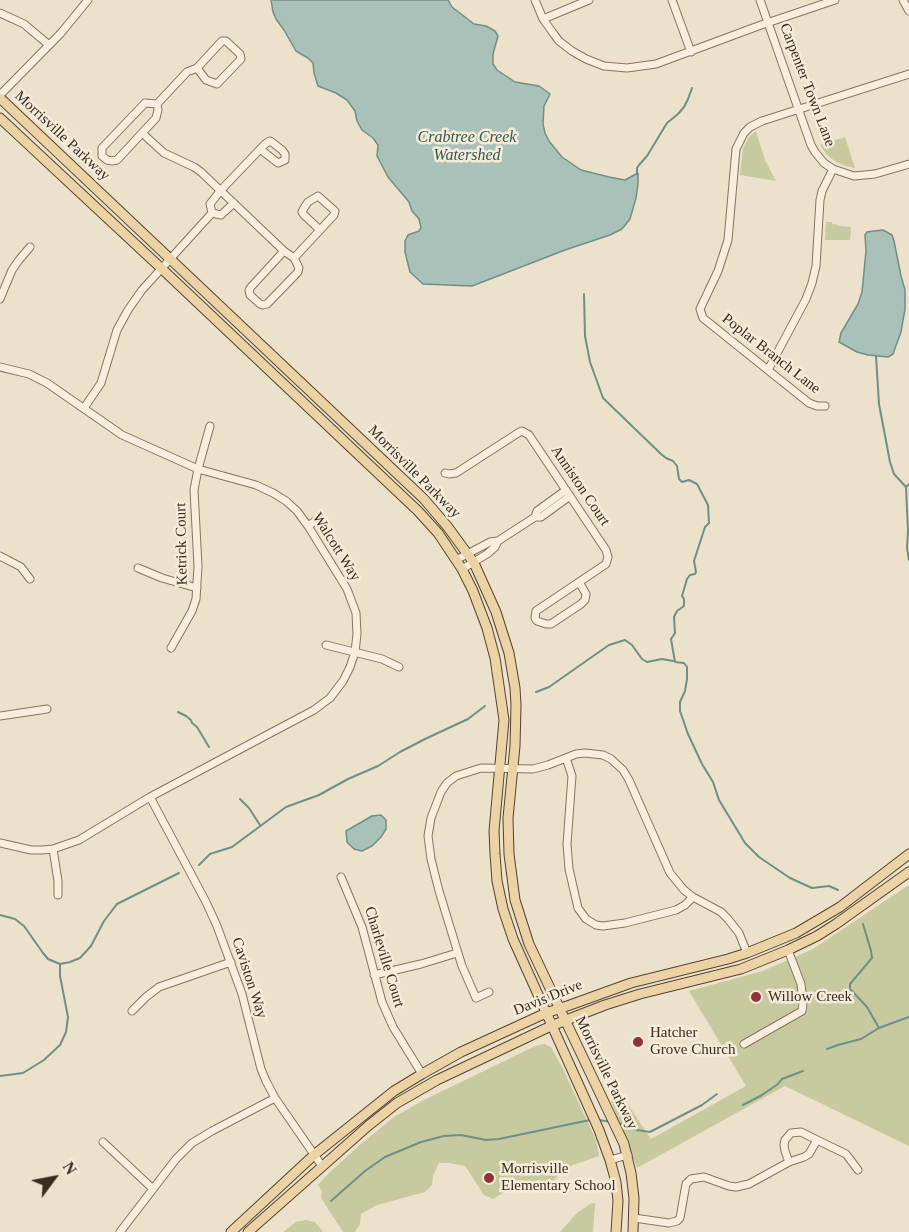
<!DOCTYPE html>
<style>
body{margin:0}
#map{position:relative;width:909px;height:1232px;overflow:hidden;background:#ece1ca;font-family:"Times New Roman",serif}
canvas{display:block}
.north{position:absolute;left:24px;top:1148px;width:60px;height:60px;-webkit-text-stroke:4px #f4ebd9;paint-order:stroke;rotate:58deg;font-size:16px;font-weight:700;line-height:24px;text-align:center;color:#3a2c21}
.north::after{content:'';display:block;margin:auto;width:21px;height:27px;background:#3a2c21;clip-path:polygon(50% 0,100% 100%,50% 72%,0 100%)}
</style>
<div id="map">
<canvas width="909" height="1232"></canvas>
<div class="north">N</div>
</div>
<script>
const g = document.querySelector('canvas').getContext('2d');
g.lineJoin = 'round';
function fillPath(path, color) { g.fillStyle = color; g.fill(path, 'evenodd'); }
const poly = rows => new Path2D(rows.map(r => 'M' + r).join(''));
function trace(path, color, width, dash) { g.strokeStyle = color; g.lineWidth = width; g.lineCap = dash ? 'butt' : 'round'; g.setLineDash(dash || []); g.stroke(path); }
function drawText(font, color, halo, rows, align = 'center') {
  g.font = font + ' "Times New Roman",serif'; g.lineWidth = 5; g.setLineDash([]); g.textBaseline = 'middle'; g.strokeStyle = halo; g.fillStyle = color; for (const [text, x, y, turn = 0] of rows) {
    g.save(); g.translate(x, y); g.rotate((+turn || 0) * Math.PI / 180); g.textAlign = isNaN(turn) ? turn : align; if (halo) g.strokeText(text, 0, 0); g.fillText(text, 0, 0); g.restore();
  }
}
fillPath(poly([
 [756,131,765,160,776,181,740,175,743,148,749,137],
 [845,137,855,168,846,166,836,162,827,155,820,145],
 [826,222,832,222,832,224,838,225,839,226,851,227,850,240,825,240],
 [909,885,909,1146,785,1086,637,1168,611,1101,623,1097,651,1139,746,1086,689,991,763,971,813,949],
 [544,1044,551,1047,563,1069,596,1140,599,1156,573,1165,560,1174,553,1181,538,1185,518,1184,493,1199,484,1195,465,1166,449,1163,439,1163,433,1176,432,1185,425,1192,377,1205,361,1214,360,1224,355,1232,343,1232,321,1198,322,1191,318,1185,328,1174,361,1144,394,1117,422,1101,535,1046],
 [595,1203,593,1232,560,1232,577,1213,590,1204],
 [306,1220,315,1222,323,1232,283,1232,296,1222]
]), '#c7ca9e');
const water = poly([
 [271,0,448,0,452,7,474,24,486,26,495,31,498,36,493,54,493,64,497,70,515,82,539,86,550,94,544,106,543,124,545,133,549,141,562,157,581,170,609,177,625,180,638,173,638,184,636,198,630,219,622,229,610,235,565,250,472,286,423,284,410,272,405,252,405,241,408,235,419,231,421,228,419,219,412,211,409,202,388,177,377,156,378,145,373,138,362,130,357,121,355,111,347,100,336,93,318,86,314,73,313,63,308,58,296,51,284,30,276,19,273,12,271,0],
 [883,230,892,235,894,241,901,276,905,290,905,309,901,332,893,354,888,357,868,355,857,352,839,342,841,333,858,304,862,292,866,251,865,235,867,232,874,231,883,230],
 [381,815,386,820,386,829,381,837,372,846,362,851,354,849,347,842,346,831,372,816,381,815]
]);
fillPath(water, '#aac1b9');
trace(water, '#718f86', 1.5);
trace(poly([
 [637,174,637,168,639,165,647,156,667,123,678,114,684,107,688,99,692,88],
 [584,294,585,336,590,362,603,398,661,454,666,458,673,461,677,466,679,479,682,482,689,480,697,484,708,505,709,523,705,527,694,561,696,572,695,574,690,575,687,579,682,596,684,599,684,606,677,611,674,617,675,633,671,639,675,662,684,663,687,667,687,679,685,691,680,702,680,711,688,734,702,764,713,782,719,800,745,843,759,857,790,878,812,888,829,886,838,890],
 [876,356,879,404,890,462,894,474,906,487],
 [909,484,906,487,908,531,907,548,909,560],
 [536,692,549,687,609,645,625,640,632,645,642,659,647,662,662,659,673,661],
 [178,712,186,716,191,720,192,723,197,727,209,747],
 [240,799,249,808,260,825],
 [199,865,210,854,232,847,286,807,319,795,348,779,378,766,400,752,425,739,468,719,485,706],
 [0,915,15,919,24,926,43,953,48,959,60,964,70,962,80,958,91,946,104,921,117,904,179,873],
 [863,924,871,951,872,958,850,984,850,989,867,1007,879,1028,909,1017],
 [827,1049,838,1045,861,1039,879,1028],
 [0,1076,23,1073,44,1060,60,1045,66,1032,68,1017,60,976,60,964],
 [743,1105,762,1095,778,1084,782,1079,803,1071],
 [599,1120,611,1122],
 [617,1123,626,1125,637,1130,650,1132,702,1105,717,1094],
 [331,1201,365,1171,385,1157,421,1142,444,1136,461,1135,486,1140,499,1139,590,1120]
]), '#718f86', 2);
const minor = poly([
 [535,0,543,19,553,33,559,41,572,51,586,59,604,66,627,68,656,64,761,25,835,0],
 [672,0,691,52],
 [760,0,811,145,815,152,824,163,833,169,854,176,875,174,909,164],
 [903,0,909,11],
 [0,13,24,24,49,45],
 [543,19,589,0],
 [0,95,61,33,88,0],
 [145,103,157,104,158,110,156,118,117,160,112,161,107,160,102,156,102,148,145,103],
 [157,104,187,72,197,68,222,41,226,41,240,54,241,59,217,84,206,80,197,68],
 [142,133,164,153,194,167,201,172,284,251,294,258,299,268,298,272,267,304,263,305,260,304,250,295,249,290,251,287,284,251],
 [212,213,221,215,234,203],
 [294,258,334,215,335,211,318,196,308,202,304,208,302,212,304,215,320,230],
 [0,299,12,270,19,260,30,247],
 [0,367,29,374,47,383,122,435,198,469,256,485,273,493,286,501,297,511,308,526,347,589,356,613,357,634,355,652,350,667,343,681,330,698,314,710,150,797,79,840,53,849,42,850,31,850,0,843],
 [768,370,806,299,812,283,816,266,820,200,822,191,833,169],
 [825,406,817,406,809,403,703,318,700,309,718,271,728,240,736,149,744,133,750,127,762,121,909,74],
 [84,408,101,383,117,330,128,310,142,290,212,213,210,204,221,190,265,144,268,142,270,141,273,143,282,150,285,154,285,160,278,163,260,149],
 [445,473,449,474,456,473,518,433,522,431,529,435,606,550,608,557,606,564,603,566,536,611,535,618,537,621,546,624,551,624,581,604,585,600,586,594,579,582],
 [535,517,537,511,566,490],
 [308,526,320,518],
 [0,556,21,567,30,579],
 [456,560,490,542,498,541,535,517,541,517,570,496],
 [138,568,162,578,197,588],
 [462,569,487,554,495,547,498,541],
 [326,645,382,659,399,667],
 [171,648,192,611,196,599,198,566,194,490,198,469,210,426],
 [0,716,47,709],
 [566,758,572,776,567,844,569,869,578,908,586,919,596,925,603,926,625,923,676,910,685,905,693,897],
 [150,797,206,902,217,926,242,994,261,1069,266,1081,275,1098,322,1166],
 [53,849,58,881,58,895],
 [341,877,362,927,382,1002,393,1027,422,1074],
 [374,975,421,964,457,953],
 [489,992,476,998,462,966,439,891,431,859,428,836,431,818,441,792,447,783,456,776,481,768,533,769,548,765,576,754,585,753,603,755,611,759,623,770,629,780,670,873,684,890,693,897,721,912,728,919,739,933,747,953],
 [132,1011,146,997,159,987,231,962],
 [744,1044,802,1011,803,1003,801,984,788,950],
 [103,1142,153,1189],
 [610,1160,628,1155],
 [789,1162,785,1151,784,1145,785,1140,791,1133,801,1132,817,1140],
 [634,1218,669,1223,677,1221,680,1218,686,1184,691,1179,704,1177,729,1186,736,1187,749,1184,789,1162,804,1157,809,1154,817,1140,846,1154,858,1170],
 [120,1232,176,1159,192,1143,212,1131,275,1098]
]);
const major = poly([
 [0,98,424,499,447,526,474,563,496,612,502,631,509,653,515,688,516,705,515,746,508,818,509,854,515,900,529,944,624,1144,631,1173,634,1198,633,1232],
 [0,118,161,268,418,511,438,533,462,569,473,591,487,628,495,658,504,720,494,831,495,854,497,881,503,909,513,939,599,1130,610,1160,616,1182,618,1201,616,1232],
 [231,1232,314,1155,394,1091,422,1074,461,1052,546,1013,570,1005,631,983,728,959,747,953,796,933,840,907,909,854],
 [248,1232,368,1126,397,1103,437,1080,551,1026,605,1005,640,994,741,969,788,950,817,936,836,924,909,872]
]);
trace(minor, '#88735f', 9);
trace(major, '#564233', 11);
trace(minor, '#f7eedd', 7);
trace(major, '#ecd3a5', 9);
for (const [x, y, r, color] of [
 [756,997,6,"#943237"],
 [638,1042,6,"#943237"],
 [489,1178,6,"#943237"]
]) { const dot = new Path2D(); dot.arc(x, y, r, 0, 2 * Math.PI); g.fillStyle = color; g.fill(dot); trace(dot, '#f4ebd9', 2); }
drawText('15px', '#3a2c21', '#f4ebd9', [
 ["Carpenter Town Lane",807,85,69],
 ["Morrisville Parkway",62,136,43],
 ["Poplar Branch Lane",771,354,38],
 ["Morrisville Parkway",414,472,45],
 ["Anniston Court",580,486,56],
 ["Ketrick Court",182,544,-91],
 ["Walcott Way",336,547,58],
 ["Charleville Court",384,957,73],
 ["Caviston Way",249,978,72],
 ["Davis Drive",548,998,-22],
 ["Morrisville Parkway",606,1073,64]
]);
drawText('15px', '#3a2c21', '#f4ebd9', [
 ["Willow Creek",768,997],
 ["Hatcher",650,1033],
 ["Grove Church",650,1050],
 ["Morrisville",501,1169],
 ["Elementary School",501,1186]
], 'left');
drawText('italic 16px', '#325854', '#f4ebd9', [
 ["Crabtree Creek",467,138],
 ["Watershed",467,156]
]);
</script>
